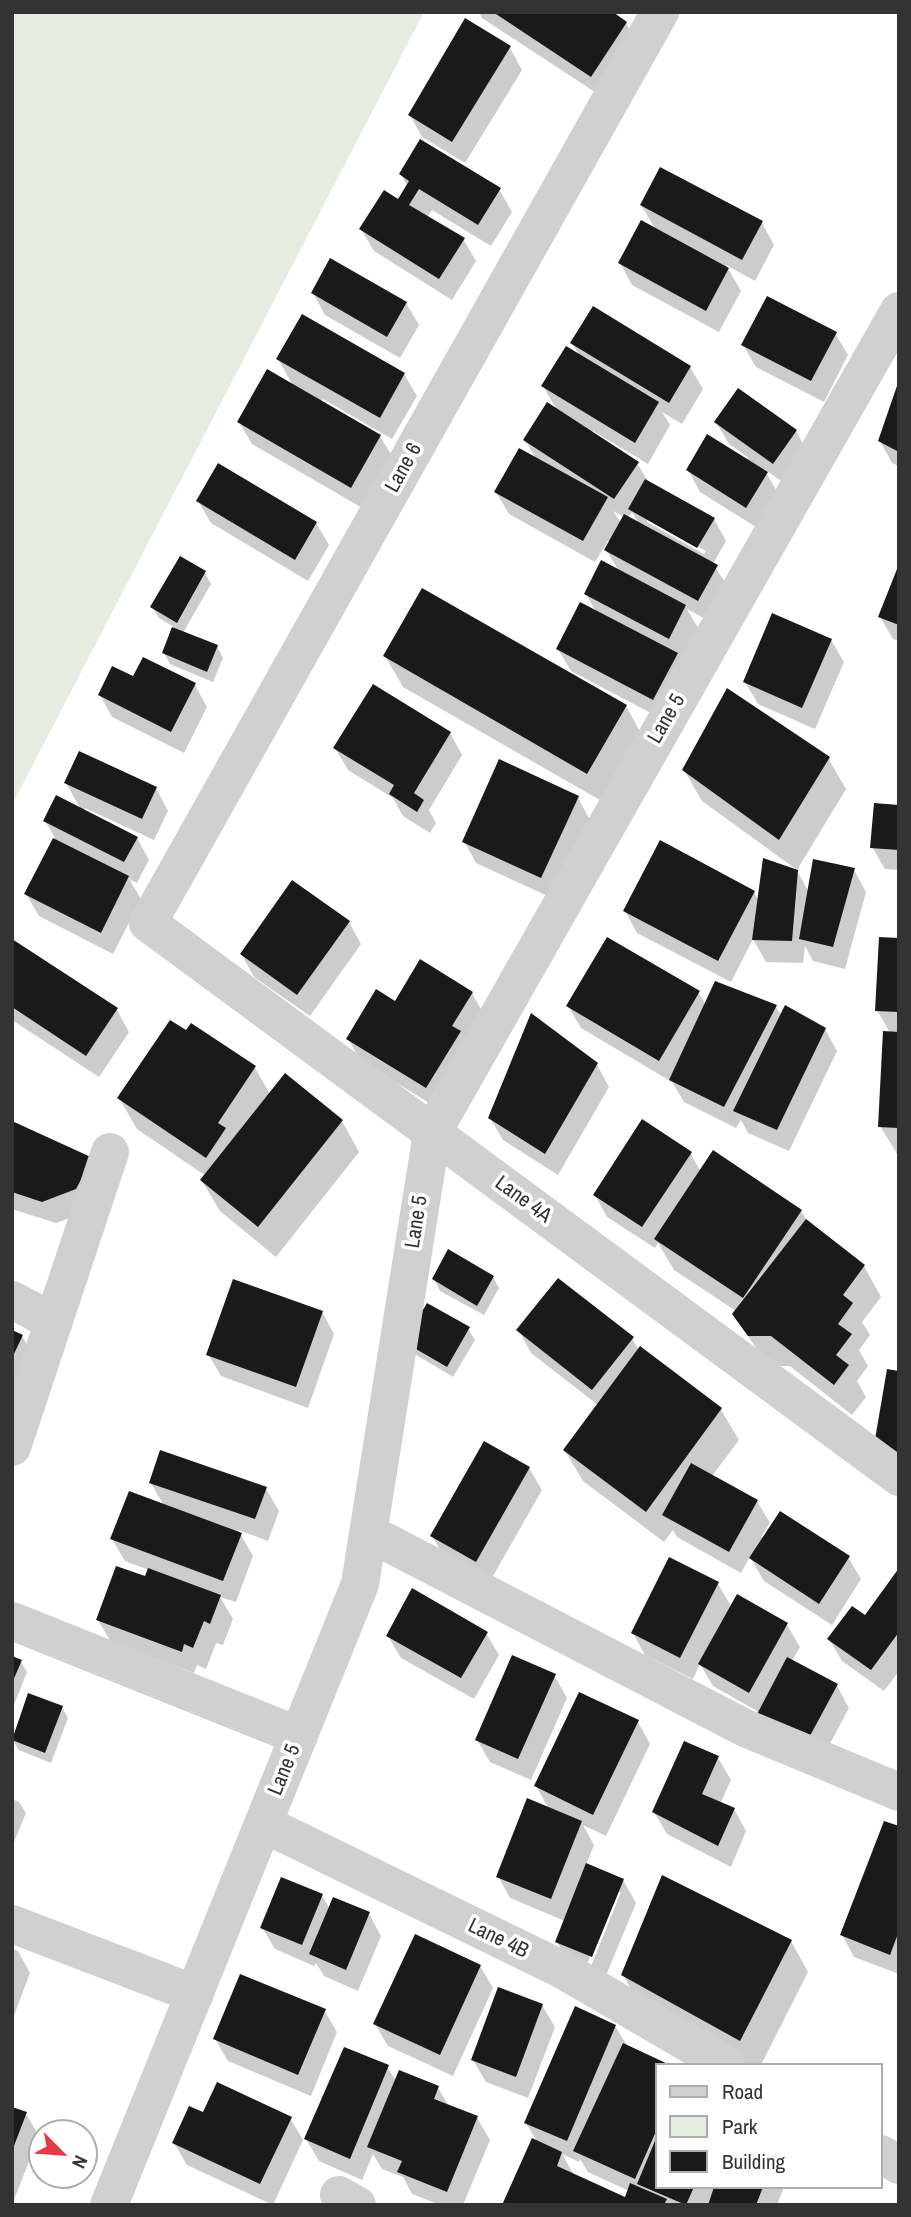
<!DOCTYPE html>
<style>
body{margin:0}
#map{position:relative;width:911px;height:2217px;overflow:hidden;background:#fff;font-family:"Archivo Narrow",sans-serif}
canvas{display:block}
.frame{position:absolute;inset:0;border:14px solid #333;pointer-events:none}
.legend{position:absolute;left:655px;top:2063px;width:228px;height:126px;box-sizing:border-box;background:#fff;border:2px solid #adadad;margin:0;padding:9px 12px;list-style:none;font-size:21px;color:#333}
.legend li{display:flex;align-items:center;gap:14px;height:35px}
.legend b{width:35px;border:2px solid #adadad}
.north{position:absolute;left:28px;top:2119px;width:70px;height:70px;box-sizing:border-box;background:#fff;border:2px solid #adadad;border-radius:50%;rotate:115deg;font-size:19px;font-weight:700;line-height:28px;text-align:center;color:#333}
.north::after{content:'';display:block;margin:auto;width:24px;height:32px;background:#e63946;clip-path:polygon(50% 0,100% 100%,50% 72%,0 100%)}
</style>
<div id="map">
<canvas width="911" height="2217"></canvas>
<div class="frame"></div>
<ul class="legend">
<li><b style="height:9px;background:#d0d0d0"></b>Road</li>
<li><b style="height:19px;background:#e6ecdf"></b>Park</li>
<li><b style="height:19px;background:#1a1a1a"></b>Building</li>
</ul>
<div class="north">N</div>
</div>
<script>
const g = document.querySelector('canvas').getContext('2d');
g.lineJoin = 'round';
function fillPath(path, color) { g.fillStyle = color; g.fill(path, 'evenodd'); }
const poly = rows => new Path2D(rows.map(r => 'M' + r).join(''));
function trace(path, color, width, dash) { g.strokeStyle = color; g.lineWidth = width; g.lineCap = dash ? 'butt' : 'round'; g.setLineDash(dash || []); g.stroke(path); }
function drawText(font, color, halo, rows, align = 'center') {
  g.font = font + ' "Archivo Narrow",sans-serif'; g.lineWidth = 7; g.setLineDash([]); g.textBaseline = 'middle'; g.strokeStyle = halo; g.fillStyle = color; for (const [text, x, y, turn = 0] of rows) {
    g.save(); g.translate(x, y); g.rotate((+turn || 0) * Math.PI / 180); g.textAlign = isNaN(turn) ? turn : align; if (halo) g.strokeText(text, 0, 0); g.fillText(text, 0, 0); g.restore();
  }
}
fillPath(poly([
 [12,12,424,12,12,805]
]), '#e6ecdf');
fillPath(poly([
 [479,12,609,12,626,23,639,45,604,98,482,18],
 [510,48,522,70,465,163,422,137,410,115],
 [401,174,499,189,512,212,491,246,432,210,427,218,463,239,476,261,452,300,374,251,361,229,398,201,407,186],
 [641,205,762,223,774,245,755,281,726,265,741,291,719,332,632,285,620,263,656,230],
 [313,293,406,303,419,325,400,358,325,315],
 [835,333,848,355,824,402,756,367,743,345],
 [572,343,690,367,703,389,682,424,662,412,670,425,648,464,593,431,591,433,637,463,649,483,714,519,726,541,713,564,729,588,711,622,687,609,698,628,666,721,571,671,558,649,596,612,586,594,619,571,606,550,611,542,608,541,595,562,509,514,496,492,536,459,525,440,558,412,543,386,580,357],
 [613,511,624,517,621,523],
 [632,512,639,524,628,518],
 [647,518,706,551,704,554,647,522],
 [278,359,404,374,417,396,392,439,323,399,321,402,380,436,393,458,364,509,252,444,239,422,294,387],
 [899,384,899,466,892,463,880,441],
 [716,422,796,431,808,453,787,485,764,469,779,495,759,529,700,492,688,470,749,458,729,444],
 [198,501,316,523,329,545,308,581,211,523],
 [898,569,899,641,893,639,880,617],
 [205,573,211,584,183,633,217,646,223,658,213,682,170,664,164,653,174,627,159,618,152,607],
 [831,640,844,662,815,729,758,704,745,682],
 [385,656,626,706,643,737,605,803,403,687],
 [134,678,195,685,207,707,184,753,112,717,100,695],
 [450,733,462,755,429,810,436,823,430,833,403,816,393,798,348,770,335,748],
 [828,758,846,789,797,870,702,801,684,770],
 [66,783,156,788,168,811,154,840,85,808,84,811,137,838,149,860,137,883,129,879,141,899,113,954,39,916,26,894,55,838,45,821,81,810],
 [578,798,590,820,554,899,476,863,464,841],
 [899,807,899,870,885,869,872,847],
 [854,870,866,892,845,969,813,961,805,946,803,963,766,962,753,939,731,982,637,933,625,911,754,892,759,901,797,871,809,892],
 [349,922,361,944,310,1016,254,977,242,955],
 [899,940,899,1157,880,1126,890,1033,877,1010],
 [12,941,117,1010,129,1032,99,1077,12,1020],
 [698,992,706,1005,776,1007,782,1016,825,1029,837,1051,789,1151,748,1133,741,1120,736,1128,684,1102,672,1082,581,1028,568,1006],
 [472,993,484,1015,439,1109,361,1061,348,1039,396,1003],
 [597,1065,609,1087,558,1175,503,1140,490,1118],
 [255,1068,270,1094,342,1121,359,1152,276,1257,220,1211,202,1181,206,1176,137,1129,119,1098],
 [12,1123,92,1160,88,1211,56,1223,12,1209],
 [690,1153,701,1172,801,1211,809,1224,864,1266,881,1297,862,1322,870,1335,859,1350,868,1366,857,1381,866,1397,852,1415,790,1366,768,1366,734,1315,736,1311,674,1270,658,1243,655,1248,607,1217,595,1195],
 [493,1277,499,1288,484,1315,440,1291,434,1279],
 [322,1312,334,1334,308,1408,221,1376,208,1354],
 [468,1329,475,1340,453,1377,413,1353,406,1342],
 [12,1331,22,1336,35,1358,12,1406],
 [519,1331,632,1339,639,1350,721,1410,739,1440,712,1476,757,1501,770,1523,761,1537,848,1557,861,1579,832,1625,764,1581,750,1557,741,1573,677,1537,673,1530,664,1542,583,1481,565,1451,598,1405,531,1353],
 [529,1468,542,1490,489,1583,445,1558,432,1536],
 [151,1483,266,1489,279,1511,268,1541,238,1530,253,1556,236,1602,220,1597,233,1619,223,1645,216,1643,206,1669,197,1665,194,1673,111,1642,98,1620,146,1578,149,1570,125,1561,112,1539,164,1506],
 [899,1571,899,1671,884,1691,842,1661,829,1639,865,1618],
 [718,1584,732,1608,787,1625,800,1647,792,1661,837,1686,849,1708,818,1766,759,1712,713,1686,700,1664,693,1679,645,1655,633,1633],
 [486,1633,499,1655,474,1699,401,1658,388,1636],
 [12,1658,20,1661,27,1672,12,1710],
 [554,1675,567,1698,531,1780,490,1762,477,1740],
 [29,1695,62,1707,68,1718,51,1763,19,1750,12,1739],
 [638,1722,650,1744,606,1836,583,1825,594,1845,586,1865,623,1880,636,1903,605,1978,569,1964,557,1942,565,1921,510,1898,498,1876,549,1809,536,1786],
 [617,1892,621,1892,591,1966,587,1964],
 [718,1758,731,1780,720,1804,734,1809,746,1831,731,1867,667,1834,654,1812],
 [12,1799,19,1802,26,1813,12,1847],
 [899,1828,899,1974,854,1957,842,1935],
 [322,1896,330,1909,369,1914,381,1936,358,1991,324,1976,316,1963,314,1966,275,1949,262,1927],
 [791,1941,808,1972,761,2065,747,2065,641,2006,623,1975],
 [12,1949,18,1951,30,1973,12,2021],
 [480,1966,493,1988,453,2076,388,2046,375,2024],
 [542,2005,555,2027,528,2098,486,2082,473,2060],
 [324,2010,337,2032,311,2096,228,2061,215,2039],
 [615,2026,628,2047,657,2065,657,2187,784,2187,777,2205,504,2205,538,2143,526,2123],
 [562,2154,579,2162,580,2159,588,2172,629,2191,626,2199,574,2175],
 [387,2067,396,2081,438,2088,449,2106,477,2118,490,2140,463,2205,440,2205,412,2194,403,2177,382,2169,373,2154,362,2180,319,2161,306,2139],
 [12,2109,26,2114,39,2136,12,2205],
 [290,2118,303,2140,273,2205,187,2165,174,2143]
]), '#0003');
fillPath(poly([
 [493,12,613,12,627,22,591,77],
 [465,18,511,46,452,142,408,115],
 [420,139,501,188,478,225,419,189,409,205,465,238,439,279,359,229,384,190,398,199,409,181,399,174],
 [660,167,763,221,742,260,640,205],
 [641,220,729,268,706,311,618,263],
 [330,258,407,302,387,337,311,293],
 [767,296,837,332,811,381,741,345],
 [593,306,691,366,669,403,570,343],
 [302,314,405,373,380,418,276,359],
 [566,346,659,402,635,443,541,386],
 [267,369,381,435,351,488,237,422],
 [899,380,899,452,878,441],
 [738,388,797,430,773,464,714,422],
 [547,402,639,462,614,499,523,440],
 [707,434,768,472,746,508,686,470],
 [519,448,608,497,583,541,494,492],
 [218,463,317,522,295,560,196,501],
 [645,479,715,518,697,548,628,509],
 [624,514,718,565,698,601,604,550],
 [180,556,206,571,177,623,150,607],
 [601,560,686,605,669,639,584,594],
 [899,564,899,625,878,617],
 [422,588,627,705,587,774,383,656],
 [580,602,678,653,653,700,556,649],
 [772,613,832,639,802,708,743,682],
 [172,627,218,645,207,672,162,653],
 [143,657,196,683,171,732,98,695,112,666,133,676],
 [373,684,451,732,414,793,424,800,417,812,389,794,394,785,333,748],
 [727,688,830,757,779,840,682,770],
 [79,751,157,787,142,819,64,783],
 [499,759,579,796,541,878,462,842],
 [56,795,138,837,124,862,43,821],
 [874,803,899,805,899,850,870,848],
 [53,838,129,876,101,933,24,894],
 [660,840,755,891,718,961,623,911],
 [763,858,798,870,792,941,752,940],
 [813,859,855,868,833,947,799,939],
 [292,880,350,921,297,995,240,954],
 [607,937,700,991,659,1061,566,1006],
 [879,937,899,938,899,1012,875,1011],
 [12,939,118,1008,86,1056,12,1007],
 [420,959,473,992,452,1026,461,1031,426,1088,346,1039,376,989,395,1001],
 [715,981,777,1005,724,1107,669,1080],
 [785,1005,826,1028,777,1130,733,1111],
 [531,1013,598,1063,545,1154,488,1118],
 [170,1020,186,1030,191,1023,256,1066,218,1123,226,1128,206,1158,117,1098],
 [883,1031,899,1032,899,1128,878,1127],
 [285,1073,343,1120,258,1227,200,1180],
 [642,1119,692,1152,642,1227,593,1195],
 [12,1121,93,1158,76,1189,42,1202,12,1192],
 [713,1150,802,1210,743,1298,654,1239],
 [806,1219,865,1265,843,1295,853,1303,838,1324,852,1334,836,1355,849,1365,834,1385,771,1336,748,1336,732,1314],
 [448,1249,494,1276,477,1306,432,1279],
 [558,1278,634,1337,592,1390,516,1330],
 [233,1279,323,1311,296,1387,206,1355],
 [427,1303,470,1327,447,1367,404,1342],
 [12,1330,23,1335,12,1358],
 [640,1346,722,1408,646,1512,563,1450],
 [887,1369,899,1371,899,1455,873,1451],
 [484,1441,530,1467,476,1562,430,1536],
 [160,1450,267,1487,255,1519,149,1483],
 [691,1463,758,1500,729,1552,662,1515],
 [129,1491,242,1533,223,1581,110,1539],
 [780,1511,850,1556,819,1604,749,1558],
 [669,1557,719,1582,680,1658,631,1633],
 [116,1566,145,1576,148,1568,221,1595,210,1624,204,1621,193,1648,184,1644,182,1652,96,1620],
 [899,1568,899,1632,871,1670,827,1639,852,1606,865,1615],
 [412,1588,488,1632,461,1678,386,1636],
 [737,1594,788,1623,749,1693,698,1664],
 [512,1655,556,1674,518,1759,475,1740],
 [12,1656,22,1660,12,1683],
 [787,1657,838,1684,805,1745,755,1718],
 [579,1692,639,1720,593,1815,534,1786],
 [28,1693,63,1706,45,1753,12,1740],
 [684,1741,719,1756,702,1794,735,1808,718,1846,652,1812],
 [527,1798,582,1821,551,1899,496,1877],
 [884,1821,899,1826,899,1931,890,1955,840,1935],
 [586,1863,624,1879,592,1957,555,1942],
 [662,1875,792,1940,740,2041,621,1975],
 [281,1877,323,1894,302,1945,260,1928],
 [333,1897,370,1912,346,1970,309,1954],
 [415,1934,481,1965,440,2055,373,2024],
 [240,1974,326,2009,298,2075,213,2039],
 [498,1987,543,2004,516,2077,471,2060],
 [575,2006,616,2025,567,2141,524,2123],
 [623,2043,670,2065,657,2065,657,2129,635,2179,573,2151],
 [344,2047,389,2065,350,2159,304,2139],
 [399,2070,439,2086,434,2099,478,2116,447,2192,397,2172,402,2161,367,2147],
 [217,2082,292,2117,260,2184,172,2143,189,2106,203,2112],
 [12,2107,27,2112,12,2151],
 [657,2136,657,2187,694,2187,686,2205,637,2184],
 [532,2138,562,2152,557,2166,625,2197,630,2183,667,2199,664,2205,502,2205],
 [714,2187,763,2187,756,2205,708,2205]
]), '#1a1a1a');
trace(poly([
 [660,12,148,923,899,1477],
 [12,1300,54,1322],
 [12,1447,110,1152],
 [369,1533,745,1728,899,1792],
 [12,1621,299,1736],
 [264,1824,563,1970,726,2065],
 [12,1924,195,1994],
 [881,2154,899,2165],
 [339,2195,357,2205],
 [109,2205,360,1584,432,1133,899,311]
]), '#d0d0d0', 38);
drawText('21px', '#333', '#fff', [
 ["Lane 6",404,468,-61],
 ["Lane 5",667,719,-60],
 ["Lane 4A",523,1200,36],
 ["Lane 5",417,1222,-81],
 ["Lane 5",285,1770,-68],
 ["Lane 4B",498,1939,26]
]);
</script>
